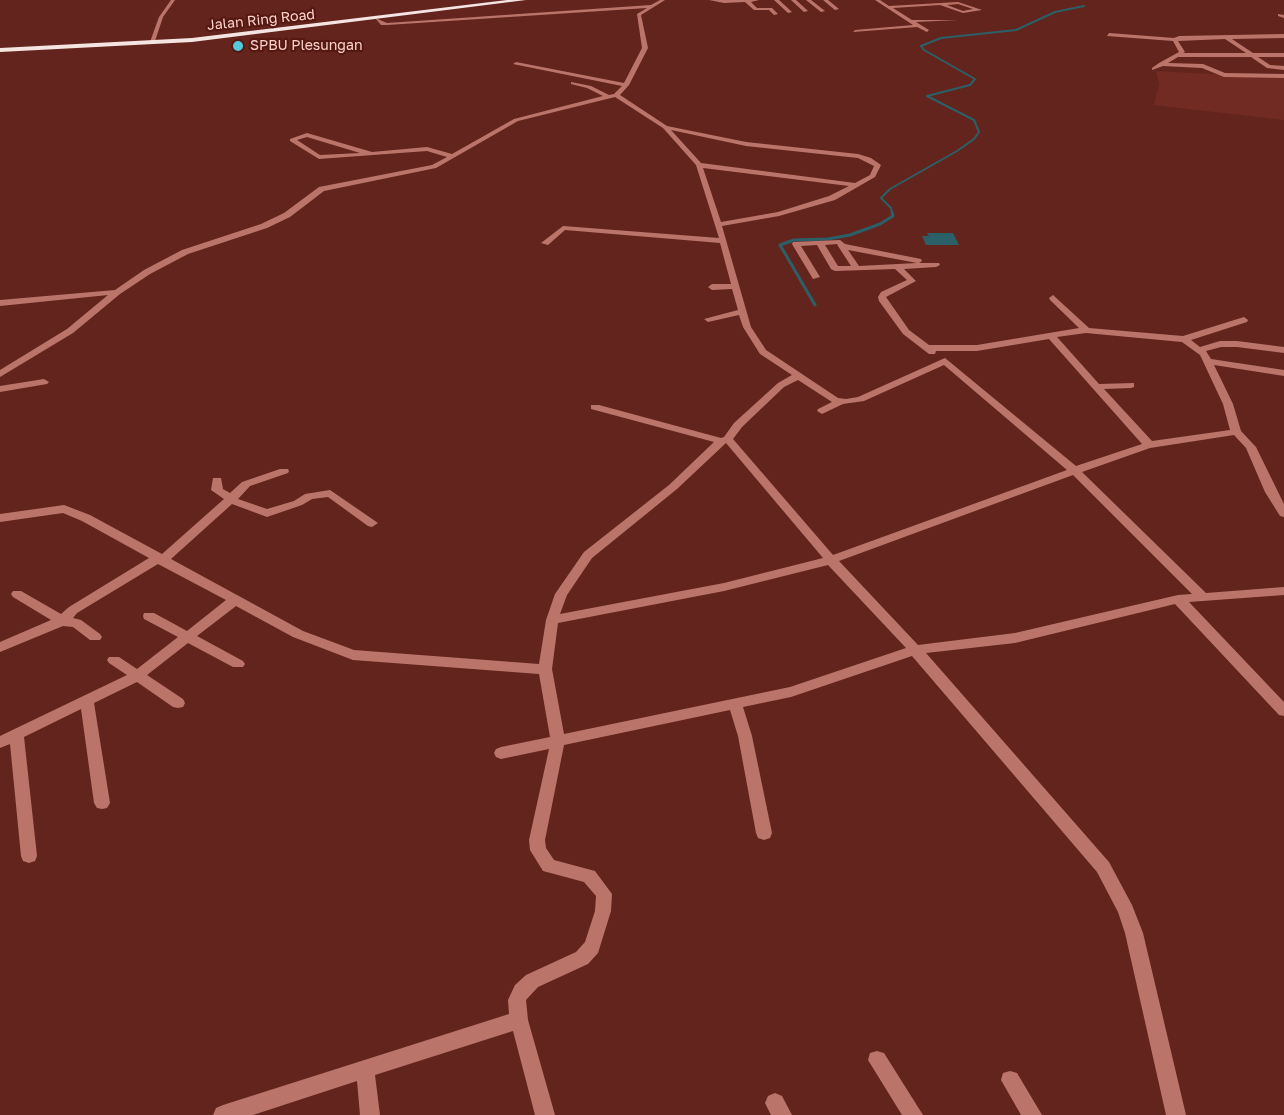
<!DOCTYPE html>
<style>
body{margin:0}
canvas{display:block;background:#62241c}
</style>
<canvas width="1284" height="1115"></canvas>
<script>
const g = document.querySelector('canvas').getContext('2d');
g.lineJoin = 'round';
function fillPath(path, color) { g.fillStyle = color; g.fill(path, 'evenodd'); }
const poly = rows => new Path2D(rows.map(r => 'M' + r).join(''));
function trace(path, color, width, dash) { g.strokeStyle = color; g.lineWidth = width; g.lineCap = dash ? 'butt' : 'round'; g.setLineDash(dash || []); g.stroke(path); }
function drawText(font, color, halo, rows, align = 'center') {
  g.font = font + ' "Golos Text",sans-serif'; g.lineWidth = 4.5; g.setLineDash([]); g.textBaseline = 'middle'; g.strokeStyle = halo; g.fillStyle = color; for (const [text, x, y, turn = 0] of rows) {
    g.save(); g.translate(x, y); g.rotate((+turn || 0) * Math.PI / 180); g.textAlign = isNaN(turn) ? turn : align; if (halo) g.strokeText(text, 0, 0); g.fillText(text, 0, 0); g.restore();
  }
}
fillPath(poly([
 [1156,71,1284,78,1284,120,1154,105,1159,85]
]), '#712b23');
fillPath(poly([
 [927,233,953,233,959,245,926,245,922,236,929,236]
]), '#2b6068');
trace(poly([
 [892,213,891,208,881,198,890,189,957,151,974,139,979,132,974,120,927,96,970,85,975,79,924,50,921,46,941,38,1016,30,1055,12,1084,6]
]), '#2b6068', 2);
trace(poly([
 [815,305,780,245,794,240,828,239,850,235,880,224,893,216,892,212]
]), '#2b6068', 3);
fillPath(poly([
 [660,0,665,0,641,15,648,48,629,85,620,95,667,126,746,142,858,154,871,158,881,165,875,177,835,200,779,216,722,226,751,327,766,350,838,398,846,399,858,397,945,358,1076,466,1142,444,1049,339,977,351,936,351,935,354,929,354,903,334,879,301,878,297,881,292,907,280,895,269,835,271,831,269,817,245,801,246,820,277,813,279,792,244,793,242,840,240,845,244,921,259,922,261,919,263,939,263,940,265,936,267,904,269,916,281,886,297,909,330,929,345,977,345,1079,328,1050,300,1049,298,1053,295,1089,328,1183,336,1244,317,1248,320,1247,322,1191,340,1200,347,1220,341,1237,341,1284,347,1284,353,1237,347,1221,347,1206,351,1211,359,1284,370,1284,376,1214,365,1233,404,1241,431,1256,447,1284,504,1284,517,1280,516,1265,492,1246,448,1234,435,1150,448,1082,472,1206,593,1284,587,1284,595,1189,602,1284,702,1284,716,1279,715,1175,604,1015,643,926,653,1109,862,1132,905,1143,933,1186,1115,1166,1115,1125,933,1118,912,1097,872,912,656,791,697,743,707,752,736,772,833,770,838,764,840,758,838,756,833,738,736,730,710,564,745,545,840,546,848,554,860,595,871,612,894,611,911,598,953,588,964,538,987,526,1000,528,1020,555,1115,535,1115,513,1031,375,1075,380,1115,360,1115,357,1081,253,1115,213,1115,216,1108,223,1105,509,1014,508,1000,515,985,526,975,576,952,585,942,595,911,596,896,584,882,543,871,530,850,529,840,549,749,501,759,496,757,494,753,496,749,501,747,550,737,539,674,353,660,293,637,236,606,197,636,243,661,245,664,243,667,233,667,188,643,147,675,183,699,185,703,183,707,178,708,173,707,137,682,94,703,110,803,107,808,102,809,97,808,94,803,81,709,24,737,37,856,35,861,29,863,23,861,21,856,10,744,0,748,0,736,127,675,109,663,107,660,109,657,119,657,137,669,178,637,144,619,143,616,144,613,154,613,187,631,226,600,158,564,77,613,73,618,81,620,100,634,102,637,100,640,90,640,73,627,63,626,0,652,0,642,51,620,13,597,11,594,13,591,21,591,61,614,69,607,149,558,82,521,63,513,0,522,0,514,64,505,90,515,162,554,224,499,211,490,213,478,221,478,223,489,230,493,242,482,280,469,288,469,289,471,288,473,250,486,238,499,267,509,294,501,305,494,330,490,378,523,372,527,368,526,328,497,312,499,302,505,267,517,232,504,171,559,303,631,354,650,539,664,546,620,555,594,584,552,669,485,714,442,591,409,591,405,599,405,721,438,724,437,734,423,778,383,792,375,760,354,743,327,739,315,708,322,704,319,738,310,732,289,712,290,708,287,712,284,731,284,720,243,565,230,548,245,541,243,563,226,719,238,696,165,663,128,615,97,518,121,436,168,324,191,290,217,267,228,188,254,150,274,120,294,73,333,0,377,0,370,67,329,108,295,0,306,0,300,115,290,144,270,182,250,261,224,284,213,319,187,432,165,447,157,427,151,319,159,290,141,290,139,307,133,372,152,427,147,452,154,514,119,603,96,587,88,571,84,571,82,591,86,609,95,614,94,622,86,513,64,516,62,624,83,642,48,637,14,647,8,387,25,381,25,375,18,387,23,651,5,660,0],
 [671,130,746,146,858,158,874,166,870,175,855,183,701,163,671,130],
 [307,137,360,153,320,155,297,140,307,137],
 [703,168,849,186,829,196,778,212,721,222,703,168],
 [837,244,838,246,851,266,838,266,825,245,837,244],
 [848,250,917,263,859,266,848,250],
 [1086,333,1182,342,1200,355,1223,404,1230,430,1152,441,1104,389,1131,388,1134,387,1134,383,1099,384,1057,337,1086,333],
 [944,365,1067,470,833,555,733,439,742,427,784,387,798,380,832,402,818,409,817,411,822,414,843,404,864,401,944,365],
 [726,443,823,558,724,583,560,614,567,595,592,558,677,489,726,443],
 [1073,475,1192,594,1178,595,1015,633,918,645,839,561,1073,475],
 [828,565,906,648,790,687,564,734,552,669,558,623,724,591,828,565],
 [709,0,759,0,751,2,757,8,772,8,778,14,774,15,769,10,754,10,745,2,724,3,709,0],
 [774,0,779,0,792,12,788,13,774,0],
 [791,0,796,0,808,11,804,12,791,0],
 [806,0,811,0,825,11,821,12,806,0],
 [823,0,828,0,839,9,835,10,823,0],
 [875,0,880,0,889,6,958,2,982,10,963,13,940,5,893,8,912,20,958,20,916,22,929,30,927,32,917,27,853,32,855,30,913,25,875,0],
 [958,4,973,9,963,11,947,5,958,4],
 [1278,14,1284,15,1284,18,1278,16,1278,14],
 [1109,33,1174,38,1179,36,1284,34,1284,38,1232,39,1253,53,1284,53,1284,57,1258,57,1270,65,1284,66,1284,70,1267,68,1251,57,1178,57,1168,63,1203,64,1225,73,1284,74,1284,78,1224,77,1202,68,1163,66,1152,70,1152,68,1159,63,1179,52,1173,41,1107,36,1109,33],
 [1225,39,1246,53,1183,53,1185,52,1178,41,1225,39],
 [44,379,49,382,47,384,0,392,0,386,44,379],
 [877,1051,884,1053,923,1115,902,1115,868,1060,870,1053,877,1051],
 [1010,1071,1017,1073,1042,1115,1021,1115,1001,1080,1003,1073,1010,1071],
 [775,1093,782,1096,792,1115,771,1115,765,1103,768,1096,775,1093]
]), '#bb746a');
fillPath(poly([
 [171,0,175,0,163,17,155,41,150,42,159,17,171,0]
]), '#bb746a');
fillPath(poly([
 [507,0,526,0,192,42,0,52,0,48,192,38,507,0]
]), '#f4e4e2');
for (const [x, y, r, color] of [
 [238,46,6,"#54cadd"]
]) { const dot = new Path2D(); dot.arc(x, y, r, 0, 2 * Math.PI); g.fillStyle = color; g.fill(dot); trace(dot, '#561912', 2); }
drawText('14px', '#fbd3cc', '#561912', [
 ["Jalan Ring Road",261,20,-6]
]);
drawText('14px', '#fbd3cc', '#561912', [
 ["SPBU Plesungan",250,46]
], 'left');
</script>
